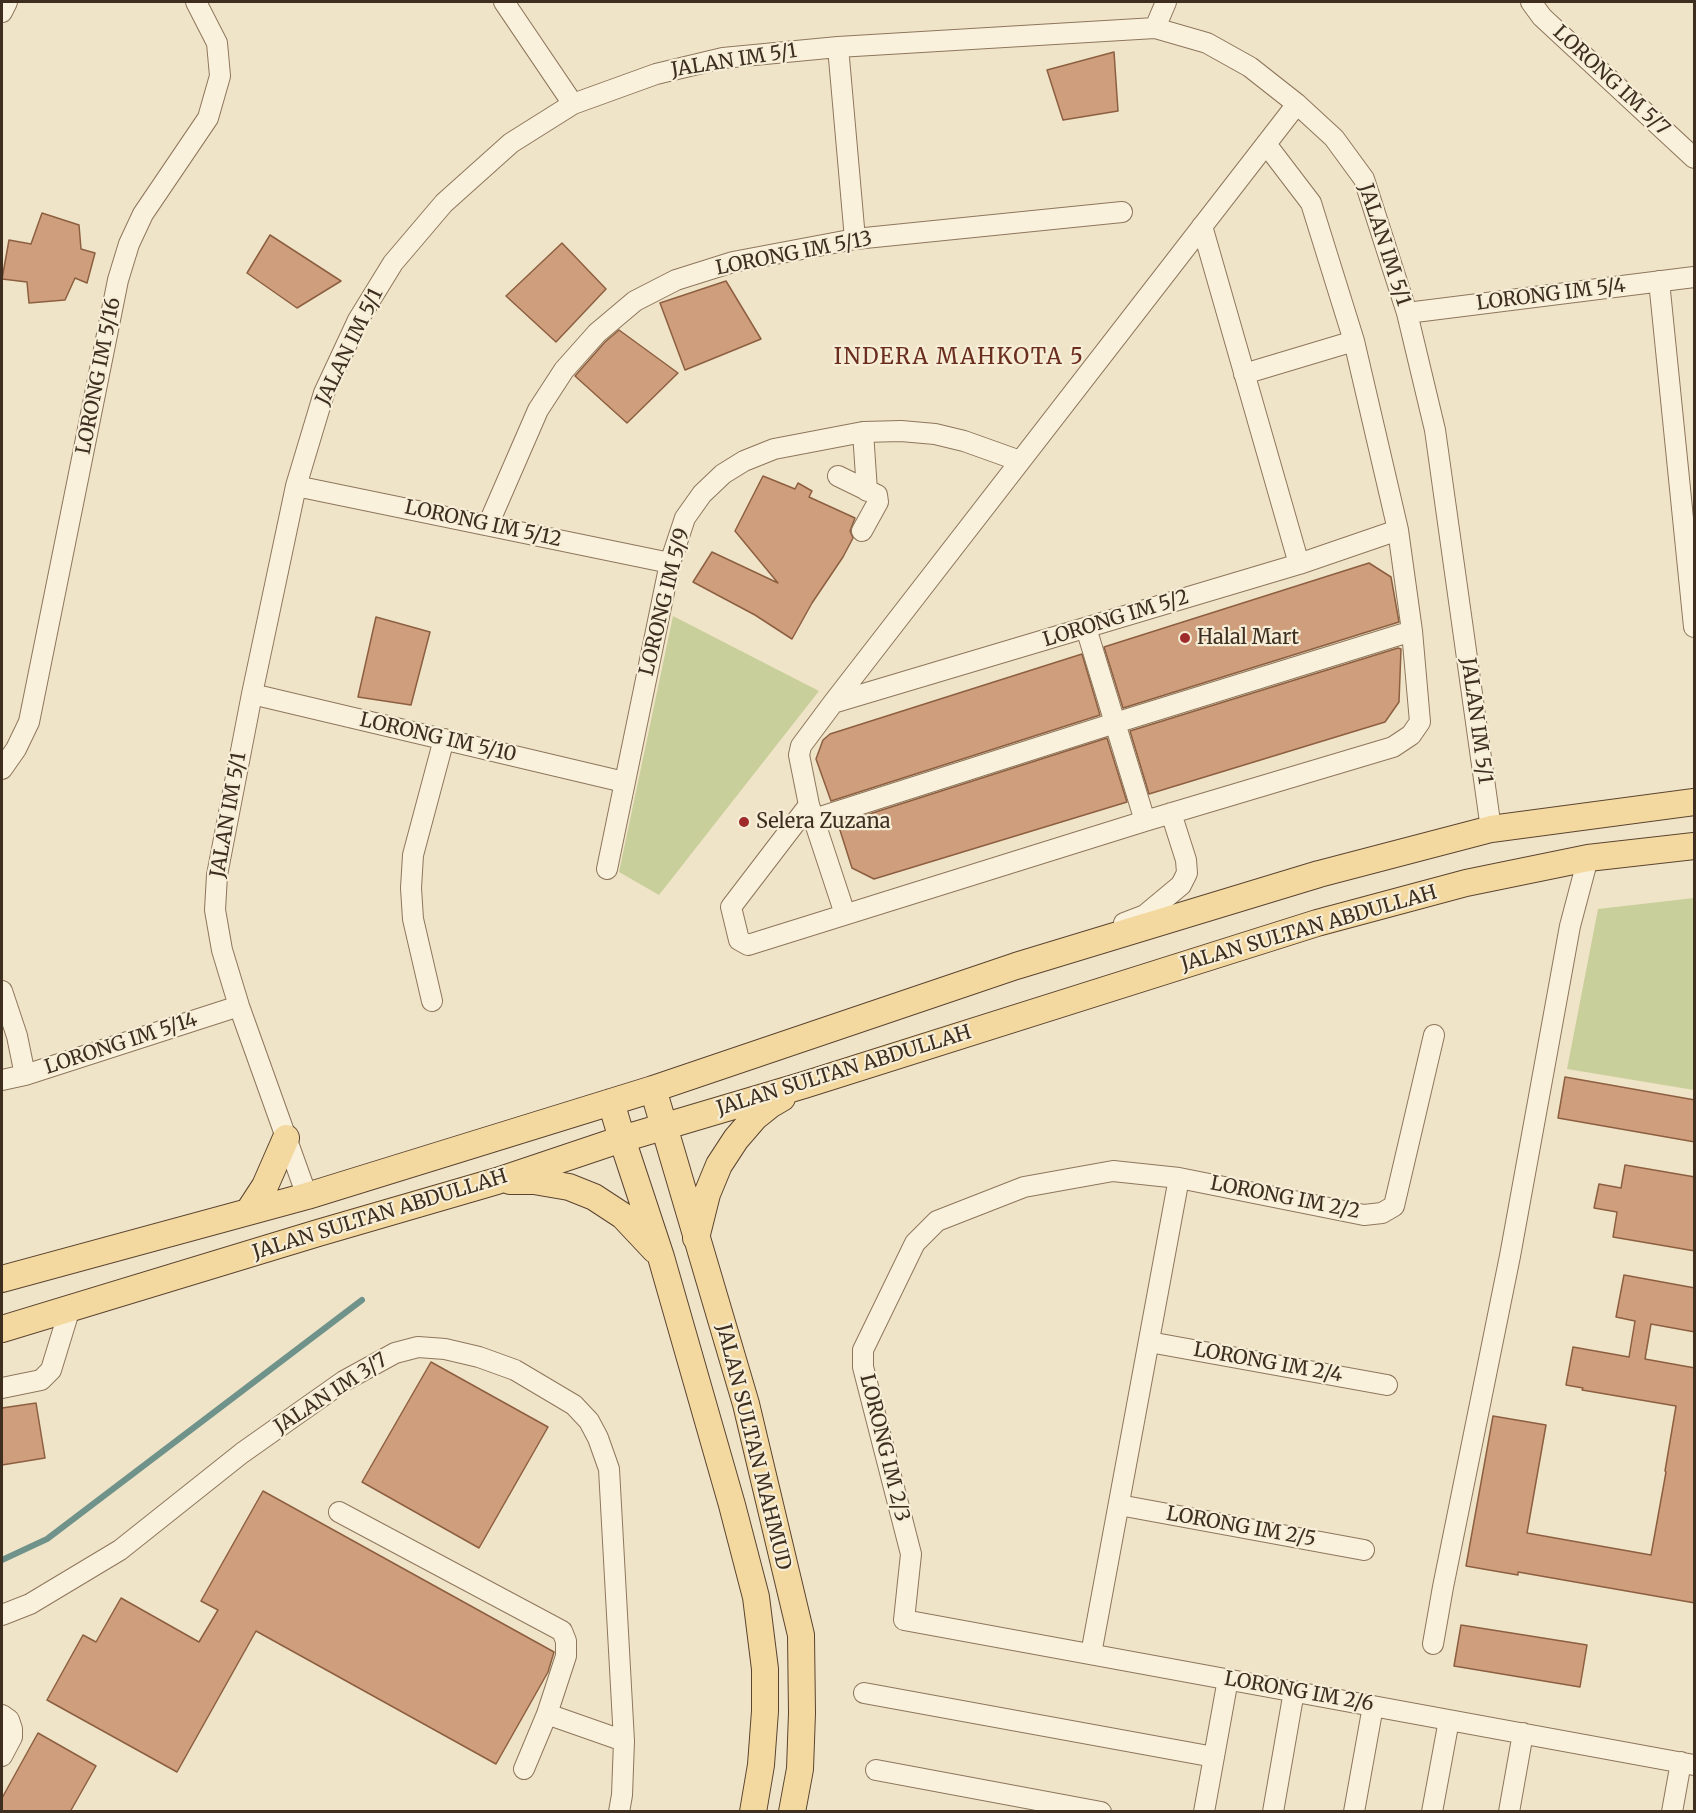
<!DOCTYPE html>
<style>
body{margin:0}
#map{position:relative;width:1696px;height:1813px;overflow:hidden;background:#f0e4c8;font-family:Merriweather,serif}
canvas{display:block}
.frame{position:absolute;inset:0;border:3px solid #3d2e20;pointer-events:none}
</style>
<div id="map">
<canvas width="1696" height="1813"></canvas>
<div class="frame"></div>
</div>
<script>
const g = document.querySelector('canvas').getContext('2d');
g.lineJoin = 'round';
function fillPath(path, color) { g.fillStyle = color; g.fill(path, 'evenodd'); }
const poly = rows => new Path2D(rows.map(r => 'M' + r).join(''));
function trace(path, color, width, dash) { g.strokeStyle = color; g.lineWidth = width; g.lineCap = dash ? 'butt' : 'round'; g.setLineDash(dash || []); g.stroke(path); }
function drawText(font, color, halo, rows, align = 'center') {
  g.font = font + ' Merriweather,serif'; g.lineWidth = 4.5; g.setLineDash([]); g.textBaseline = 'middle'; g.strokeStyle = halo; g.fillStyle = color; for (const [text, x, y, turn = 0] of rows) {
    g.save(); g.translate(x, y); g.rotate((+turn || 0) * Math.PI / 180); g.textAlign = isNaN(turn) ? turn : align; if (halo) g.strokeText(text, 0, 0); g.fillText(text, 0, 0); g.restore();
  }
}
fillPath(poly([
 [673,616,819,691,659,895,619,872],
 [1694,898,1694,1090,1567,1069,1598,909]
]), '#c9cf9b');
trace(poly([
 [2,1560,47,1539,362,1300]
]), '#6f938a', 6);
const building = poly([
 [1114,52,1118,111,1063,120,1047,70,1114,52],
 [42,213,79,225,81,249,95,253,87,283,75,278,65,300,29,303,27,282,2,279,9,240,31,244,42,213],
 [270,235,341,281,297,308,247,273,270,235],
 [562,243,606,289,556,342,506,296,562,243],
 [726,281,761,339,685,370,660,303,726,281],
 [619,330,678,373,627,423,575,376,605,342,619,330],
 [763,476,795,489,798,483,812,491,809,497,855,518,850,531,853,538,843,557,812,603,792,639,755,615,693,582,712,552,778,583,735,531,763,476],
 [1369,563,1391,577,1399,622,1123,708,1104,647,1369,563],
 [376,617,430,632,411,705,358,697,376,617],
 [1398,648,1401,649,1399,702,1385,722,1149,794,1130,731,1398,648],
 [1082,654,1100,715,831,801,816,759,823,740,830,734,1082,654],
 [1107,738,1127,802,874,879,852,868,838,824,1107,738],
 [1565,1077,1695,1100,1695,1142,1558,1118,1565,1077],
 [1625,1165,1695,1177,1695,1251,1613,1237,1617,1212,1594,1208,1599,1184,1621,1188,1625,1165],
 [1624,1275,1695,1288,1695,1332,1651,1324,1645,1359,1695,1368,1695,1603,1518,1572,1518,1575,1466,1566,1493,1416,1546,1425,1527,1533,1651,1555,1666,1472,1665,1471,1676,1406,1582,1390,1583,1388,1566,1385,1573,1347,1629,1357,1635,1321,1616,1317,1624,1275],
 [431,1362,548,1427,479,1548,362,1482,431,1362],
 [36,1403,45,1458,2,1465,2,1408,36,1403],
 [263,1491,554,1652,548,1672,496,1764,256,1631,177,1772,47,1700,83,1635,96,1642,121,1598,199,1642,218,1610,201,1601,263,1491],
 [1461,1625,1587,1645,1580,1687,1454,1666,1461,1625],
 [38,1733,96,1766,70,1812,2,1812,2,1798,38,1733]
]);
fillPath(building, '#cf9f7d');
trace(building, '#8d5f41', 1.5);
const minor = poly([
 [504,2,573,104],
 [1531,2,1542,17,1694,158],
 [2,12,7,2],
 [1155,28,1166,2],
 [838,47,855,239],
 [1202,226,1299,564],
 [1659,281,1694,627],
 [1407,313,1694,277],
 [1244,374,1354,341],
 [863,432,867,491],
 [838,476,877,495,878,502,862,531],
 [296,486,670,563],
 [488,525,538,410,564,370,597,333,635,301,676,280,733,262,855,239,1122,212],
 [1086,628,1145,821],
 [252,694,624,782],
 [833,703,1299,564,1398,530],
 [2,769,16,749,29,722,118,280,129,244,143,214,208,118,220,76,217,43,196,2],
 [809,805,731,907,739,940,748,945,1145,821,1393,747,1411,735,1420,722,1412,631,1398,530,1354,341,1311,203,1266,144],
 [814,819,1115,723,1412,631],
 [607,869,670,563,685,518,702,494,723,474,744,461,774,449,863,432,901,431,935,434,964,441,1020,461],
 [845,914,809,805,799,755,801,746,833,703,1297,104],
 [1124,923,1145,915,1181,885,1187,873,1186,860,1171,813],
 [2,991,17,1036,25,1075],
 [432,1001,413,919,411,888,413,855,444,739],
 [1434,1035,1394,1206,1382,1213,1364,1215,1179,1178,1113,1171,1024,1187,937,1221,915,1243,863,1350,863,1367,911,1554,904,1620,1694,1765],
 [2,1080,25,1075,239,1006],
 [307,1196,239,1006,222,950,215,910,217,875,252,694,296,486,324,393,358,320,393,263,444,203,511,143,573,104,656,74,723,58,838,47,1155,28,1207,43,1250,67,1297,104,1334,138,1364,179,1407,313,1435,430,1491,829],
 [1149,1342,1387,1385],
 [2,1388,41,1380,51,1370,70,1308],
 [1119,1505,1364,1550],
 [339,1512,562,1631,566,1641,566,1656,547,1714,524,1769],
 [2,1615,30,1604,120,1550,242,1453,344,1381,395,1353,418,1347,445,1349,479,1357,515,1370,574,1405,589,1421,598,1438,609,1469,624,1741,622,1795,619,1812],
 [1433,1644,1443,1587,1510,1256,1570,926,1588,858],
 [1091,1654,1179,1178],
 [864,1693,1214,1757],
 [547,1714,624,1741],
 [2,1715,9,1720,12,1729,12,1737,2,1756],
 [876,1770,1101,1812],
 [1204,1812,1228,1679],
 [1273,1812,1294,1691],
 [1354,1812,1373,1706],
 [1432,1812,1449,1720],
 [1509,1812,1523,1733],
 [1672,1812,1681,1762]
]);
const major = poly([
 [653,1089,746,1404,801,1635,802,1713,800,1769,792,1812],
 [611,1102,622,1139,661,1257,732,1505,756,1597,765,1669,765,1711,761,1765,753,1812],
 [510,1181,534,1181,569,1187,594,1197,623,1216,655,1250],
 [248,1212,265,1186,286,1138],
 [696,1238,707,1194,719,1165,736,1139,755,1117,770,1105,782,1098],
 [2,1279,307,1196,653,1089,1016,966,1319,874,1491,829,1694,802],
 [2,1329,318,1233,497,1181,622,1139,804,1085,1317,923,1466,883,1588,858,1694,846]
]);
trace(minor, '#8d765c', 22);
trace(major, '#5b4430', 28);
trace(minor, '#faf1dc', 20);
trace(major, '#f3d9a0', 26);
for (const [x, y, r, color] of [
 [1185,638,6,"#9e2a2b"],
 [744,822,6,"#9e2a2b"]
]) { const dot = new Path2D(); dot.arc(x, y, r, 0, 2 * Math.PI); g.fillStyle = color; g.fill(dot); trace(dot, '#f7eed8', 2); }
drawText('20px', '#3d2e20', '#f7eed8', [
 ["JALAN IM 5/1",734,61,-9],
 ["LORONG IM 5/7",1611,81,43],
 ["JALAN IM 5/1",1384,245,72],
 ["LORONG IM 5/13",794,254,-11],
 ["LORONG IM 5/4",1551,295,-7],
 ["JALAN IM 5/1",350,347,-64],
 ["LORONG IM 5/16",99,376,-79],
 ["LORONG IM 5/12",483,524,12],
 ["LORONG IM 5/9",665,602,-76],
 ["LORONG IM 5/2",1116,619,-17],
 ["JALAN IM 5/1",1476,721,82],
 ["LORONG IM 5/10",438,738,13],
 ["JALAN IM 5/1",229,815,-80],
 ["JALAN SULTAN ABDULLAH",1309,929,-16],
 ["LORONG IM 5/14",121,1044,-18],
 ["JALAN SULTAN ABDULLAH",844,1071,-17],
 ["LORONG IM 2/2",1285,1198,11],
 ["JALAN SULTAN ABDULLAH",380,1215,-17],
 ["LORONG IM 2/4",1268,1363,10],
 ["JALAN IM 3/7",331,1394,-33],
 ["JALAN SULTAN MAHMUD",753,1447,76],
 ["LORONG IM 2/3",884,1448,76],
 ["LORONG IM 2/5",1241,1527,10],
 ["LORONG IM 2/6",1299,1692,10]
]);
drawText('20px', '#3d2e20', '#f7eed8', [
 ["Halal Mart",1197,638],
 ["Selera Zuzana",756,822]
], 'left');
g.letterSpacing = '1.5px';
drawText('22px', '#6b2e1e', '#f7eed8', [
 ["INDERA MAHKOTA 5",959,358]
]);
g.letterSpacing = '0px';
</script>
